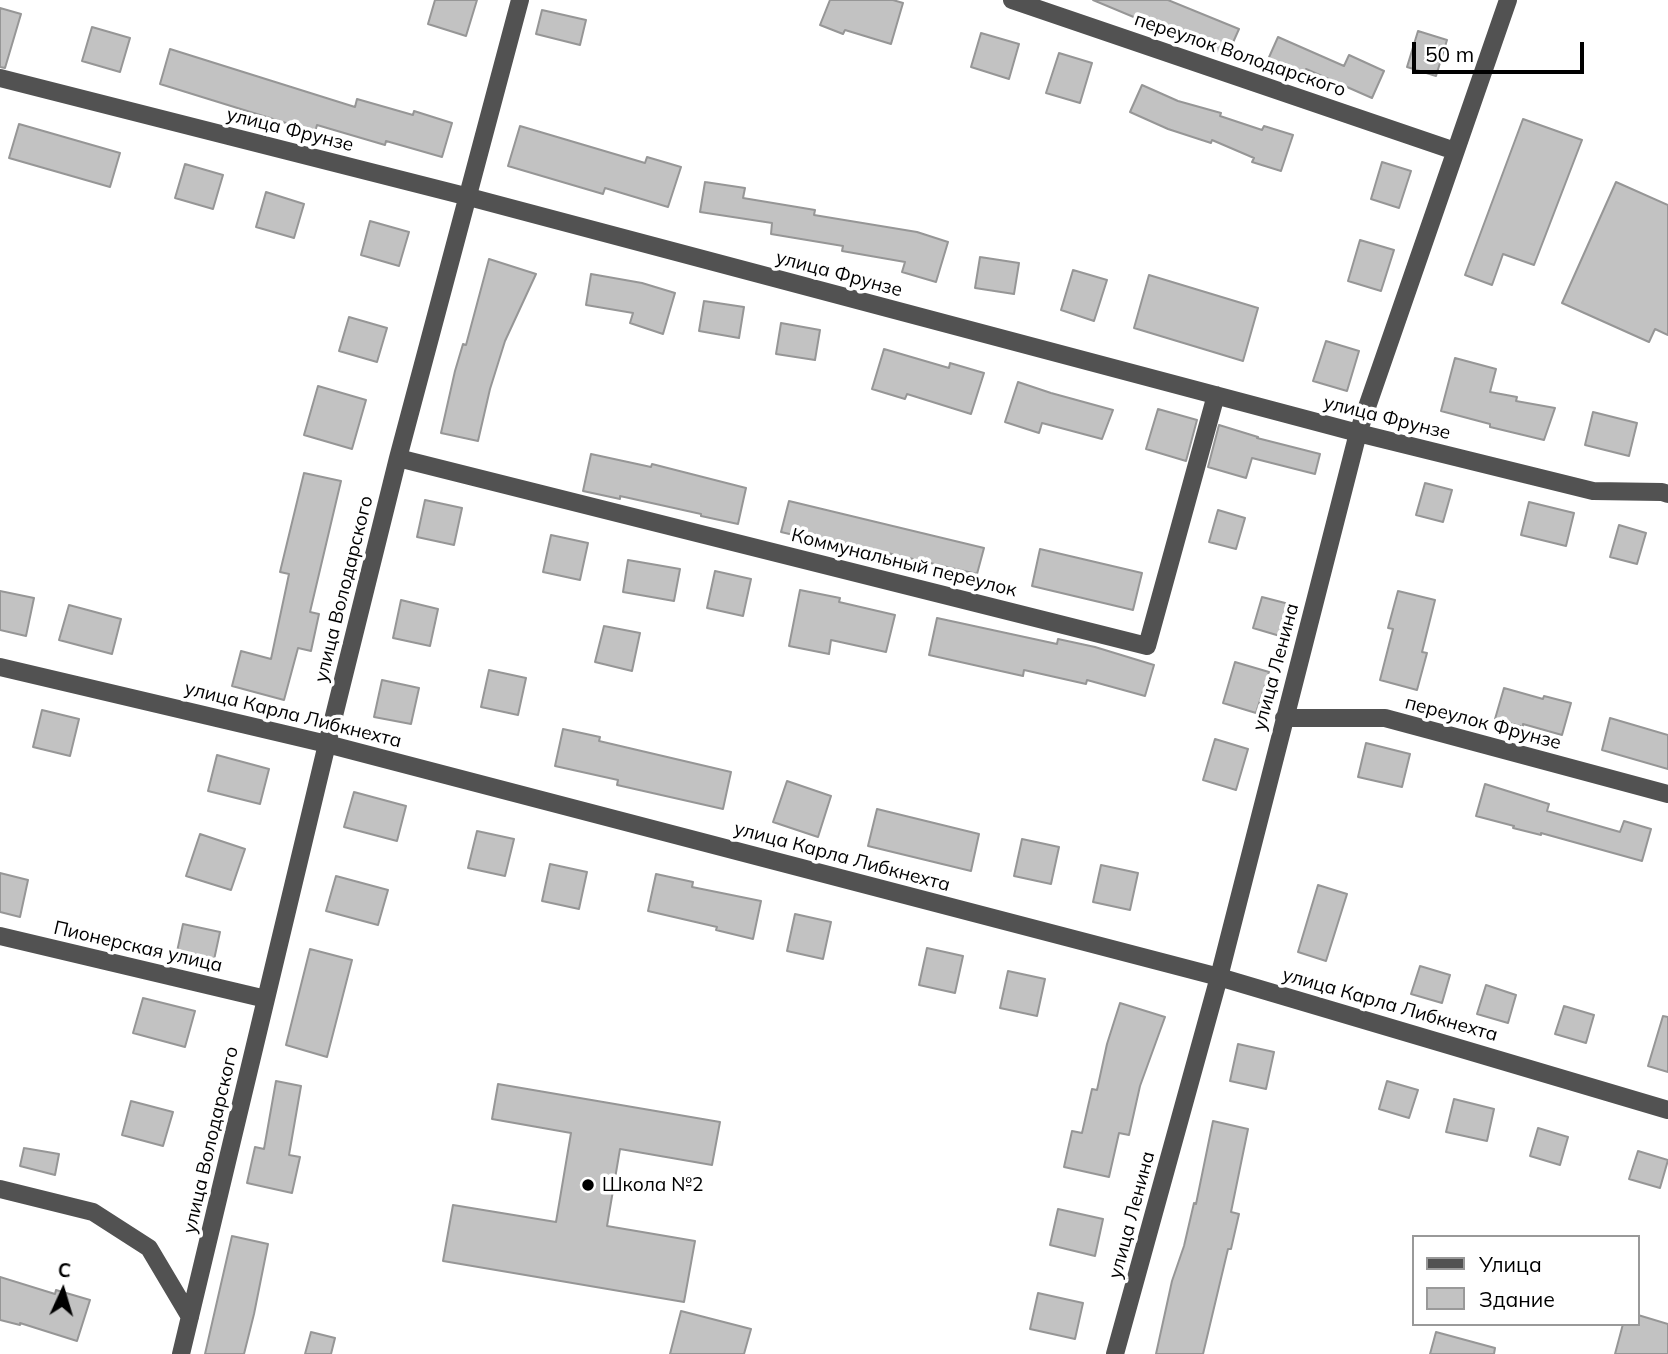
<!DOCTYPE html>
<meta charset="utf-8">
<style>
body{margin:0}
#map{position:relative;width:1668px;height:1354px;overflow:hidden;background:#fff;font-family:Mulish,sans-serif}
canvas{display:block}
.legend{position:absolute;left:1412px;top:1235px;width:228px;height:91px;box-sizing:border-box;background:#fff;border:2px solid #999;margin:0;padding:9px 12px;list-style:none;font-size:21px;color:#000}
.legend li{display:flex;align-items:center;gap:14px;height:35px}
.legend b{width:35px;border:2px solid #999}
.north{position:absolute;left:28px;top:1256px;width:70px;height:70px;-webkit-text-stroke:5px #fff;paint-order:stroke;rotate:4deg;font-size:19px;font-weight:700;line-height:28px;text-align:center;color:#000}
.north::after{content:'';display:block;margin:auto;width:24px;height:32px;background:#000;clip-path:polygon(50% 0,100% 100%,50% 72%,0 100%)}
.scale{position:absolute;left:1412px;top:42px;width:172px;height:32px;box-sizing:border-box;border:4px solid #000;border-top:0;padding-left:9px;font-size:21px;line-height:24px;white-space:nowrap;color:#000;-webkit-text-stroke:5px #fff;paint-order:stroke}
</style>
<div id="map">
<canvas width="1668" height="1354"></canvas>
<ul class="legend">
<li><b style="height:9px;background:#525252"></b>Улица</li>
<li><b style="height:19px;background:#c2c2c2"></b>Здание</li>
</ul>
<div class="north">С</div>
<div class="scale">50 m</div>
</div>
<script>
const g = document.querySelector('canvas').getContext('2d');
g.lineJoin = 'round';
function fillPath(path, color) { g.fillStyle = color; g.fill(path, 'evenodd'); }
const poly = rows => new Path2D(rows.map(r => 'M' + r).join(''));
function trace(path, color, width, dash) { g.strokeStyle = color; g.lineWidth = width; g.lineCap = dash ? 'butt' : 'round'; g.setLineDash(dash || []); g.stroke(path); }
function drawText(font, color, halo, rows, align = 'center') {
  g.font = font + ' Mulish,sans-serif'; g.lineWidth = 7; g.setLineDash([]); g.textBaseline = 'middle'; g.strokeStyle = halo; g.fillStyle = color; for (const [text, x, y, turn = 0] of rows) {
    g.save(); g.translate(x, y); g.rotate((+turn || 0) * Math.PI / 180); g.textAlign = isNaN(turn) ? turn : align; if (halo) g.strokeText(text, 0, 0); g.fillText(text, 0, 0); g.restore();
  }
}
const building = poly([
 [435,0,477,0,466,36,428,24,435,0],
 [830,0,893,0,903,3,891,44,845,30,843,34,820,25,830,0],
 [1093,0,1168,0,1239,29,1227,56,1093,0],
 [0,8,21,14,5,68,0,67,0,8],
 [542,10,586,20,580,45,536,34,542,10],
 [92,27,130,38,120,72,82,61,92,27],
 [1418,31,1447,40,1436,76,1407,67,1418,31],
 [981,33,1019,44,1009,79,971,67,981,33],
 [1278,37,1344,66,1349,55,1384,71,1372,98,1306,69,1301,80,1266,64,1278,37],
 [170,49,355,107,357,99,413,115,414,111,452,123,442,157,386,141,385,145,317,125,315,132,160,84,170,49],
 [1059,53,1092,63,1080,103,1046,93,1059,53],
 [1142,85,1178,101,1221,113,1220,116,1262,130,1264,126,1293,135,1281,171,1252,162,1254,158,1212,140,1211,143,1168,129,1130,112,1142,85],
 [1523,119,1582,140,1534,265,1503,254,1492,285,1465,275,1523,119],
 [19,124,120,153,110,187,9,158,19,124],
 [520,126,645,163,647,157,681,167,668,207,605,188,603,194,508,166,520,126],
 [1382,162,1411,171,1399,208,1371,199,1382,162],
 [185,164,223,175,213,209,175,198,185,164],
 [705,182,745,188,743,198,815,210,814,215,917,232,948,242,936,282,902,272,905,262,842,251,843,246,771,234,772,223,700,212,705,182],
 [1616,182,1668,205,1668,335,1655,329,1649,342,1562,303,1616,182],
 [266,192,304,204,294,238,256,227,266,192],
 [370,221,409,232,399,266,361,255,370,221],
 [1360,240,1394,250,1381,291,1348,281,1360,240],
 [980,257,1019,263,1014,294,975,288,980,257],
 [489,259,536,274,505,341,490,389,478,441,441,433,455,371,463,344,466,345,489,259],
 [1073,270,1107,280,1094,321,1061,310,1073,270],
 [591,274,642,283,675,293,663,334,630,323,633,313,586,305,591,274],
 [1149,275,1258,308,1243,361,1134,328,1149,275],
 [704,301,744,307,739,338,699,331,704,301],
 [349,317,387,328,377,362,339,351,349,317],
 [781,323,820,330,815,360,776,354,781,323],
 [1326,341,1359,351,1347,391,1313,381,1326,341],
 [884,349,949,368,950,363,984,373,971,414,907,394,905,399,872,389,884,349],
 [1455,358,1496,369,1490,392,1517,397,1516,401,1555,408,1544,440,1490,427,1490,424,1441,411,1455,358],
 [1018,382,1051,393,1113,410,1102,439,1042,423,1039,433,1005,422,1018,382],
 [318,386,366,400,352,449,304,435,318,386],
 [1158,409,1197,420,1186,461,1146,449,1158,409],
 [1593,412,1637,423,1629,456,1585,445,1593,412],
 [1219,425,1258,437,1257,438,1320,454,1315,474,1252,458,1246,478,1208,467,1219,425],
 [591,454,651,467,652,464,746,488,738,524,701,516,701,514,620,496,620,499,583,491,591,454],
 [304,473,341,481,310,612,319,614,311,651,298,648,284,700,232,686,241,651,271,659,289,574,280,572,304,473],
 [1425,483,1452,490,1443,522,1416,515,1425,483],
 [425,500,462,508,454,545,417,537,425,500],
 [789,501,984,548,977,574,862,547,861,551,781,532,789,501],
 [1529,502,1574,513,1566,546,1521,535,1529,502],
 [1218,510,1245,518,1236,549,1209,542,1218,510],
 [1619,525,1646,533,1637,564,1610,557,1619,525],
 [551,535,588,543,580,580,543,572,551,535],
 [1040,549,1142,573,1133,610,1032,586,1040,549],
 [628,560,680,569,674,601,623,592,628,560],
 [715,571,751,579,743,616,707,608,715,571],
 [800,590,840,598,839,602,895,615,886,652,831,640,829,654,789,646,800,590],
 [0,591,34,598,26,636,0,630,0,591],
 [1398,591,1435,600,1422,652,1427,653,1417,690,1380,680,1393,629,1388,628,1398,591],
 [1262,597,1289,604,1280,636,1253,628,1262,597],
 [401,600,438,609,430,646,393,638,401,600],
 [69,605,121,619,112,654,59,640,69,605],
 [937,618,1057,644,1058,639,1095,647,1154,665,1145,696,1087,680,1086,684,1024,670,1023,676,929,655,937,618],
 [604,626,640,633,632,671,595,662,604,626],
 [1235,662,1269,672,1256,713,1223,703,1235,662],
 [489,670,526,678,518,715,481,707,489,670],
 [382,680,419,688,411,724,374,717,382,680],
 [1504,688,1543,699,1544,696,1571,703,1562,735,1523,724,1523,727,1495,719,1504,688],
 [42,710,79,719,70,756,33,747,42,710],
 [1610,718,1668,735,1668,769,1602,750,1610,718],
 [563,729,600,737,599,741,731,772,723,809,617,785,618,780,555,766,563,729],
 [1215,739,1248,749,1236,790,1203,780,1215,739],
 [1366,743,1410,754,1402,787,1358,777,1366,743],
 [217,755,269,769,260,804,208,791,217,755],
 [787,781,831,796,818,837,773,822,787,781],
 [1485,784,1549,804,1547,811,1620,832,1624,821,1651,829,1642,861,1541,833,1541,835,1513,828,1514,826,1476,816,1485,784],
 [354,792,406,806,397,841,344,827,354,792],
 [877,809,979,834,971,871,868,846,877,809],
 [477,831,514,839,505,876,468,868,477,831],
 [200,834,245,849,231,890,186,876,200,834],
 [1022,839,1059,847,1051,884,1014,876,1022,839],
 [550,864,587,872,579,909,542,901,550,864],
 [1101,865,1138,873,1130,910,1093,902,1101,865],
 [0,873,28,880,20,917,0,912,0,873],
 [656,874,693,882,692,887,761,901,753,939,716,930,717,927,648,911,656,874],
 [336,876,388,890,378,925,326,911,336,876],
 [1318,885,1347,894,1326,961,1298,952,1318,885],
 [795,914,831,922,823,959,787,951,795,914],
 [183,924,220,932,212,969,175,961,183,924],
 [927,948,963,956,955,993,919,985,927,948],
 [310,949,352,960,327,1057,286,1045,310,949],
 [1420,966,1450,975,1442,1003,1411,994,1420,966],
 [1008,971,1045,979,1037,1016,1000,1008,1008,971],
 [1486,985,1516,995,1508,1023,1477,1014,1486,985],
 [143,998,195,1011,185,1047,133,1033,143,998],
 [1120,1003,1165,1017,1140,1086,1129,1135,1119,1133,1109,1177,1064,1167,1072,1131,1082,1133,1092,1089,1097,1090,1107,1044,1120,1003],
 [1564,1006,1594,1015,1586,1043,1555,1034,1564,1006],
 [1663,1016,1668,1017,1668,1072,1648,1066,1663,1016],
 [1238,1044,1274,1052,1266,1089,1230,1081,1238,1044],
 [276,1081,301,1086,289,1155,300,1157,292,1193,247,1183,255,1147,264,1149,276,1081],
 [1387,1081,1418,1090,1409,1118,1379,1109,1387,1081],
 [498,1084,720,1122,712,1165,620,1149,607,1226,695,1241,684,1302,443,1261,453,1205,556,1222,571,1133,492,1119,498,1084],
 [1454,1099,1494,1109,1487,1141,1446,1132,1454,1099],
 [131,1101,173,1112,163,1146,122,1135,131,1101],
 [1213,1121,1248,1129,1231,1212,1239,1214,1231,1249,1228,1249,1203,1354,1156,1354,1172,1281,1184,1246,1194,1203,1196,1204,1213,1121],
 [1538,1128,1568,1137,1560,1165,1530,1156,1538,1128],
 [24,1148,59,1154,55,1175,20,1166,24,1148],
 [1638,1151,1668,1160,1660,1188,1629,1179,1638,1151],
 [1058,1209,1103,1219,1095,1256,1050,1245,1058,1209],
 [232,1236,268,1244,254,1314,244,1354,205,1354,232,1236],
 [0,1277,55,1294,56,1290,90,1300,77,1341,20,1323,20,1325,0,1320,0,1277],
 [1038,1293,1083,1303,1075,1339,1030,1329,1038,1293],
 [681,1311,751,1329,744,1354,670,1354,681,1311],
 [1638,1315,1668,1324,1668,1354,1615,1354,1623,1324,1638,1324,1638,1315],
 [311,1332,335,1338,331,1354,305,1354,311,1332],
 [1436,1332,1495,1348,1494,1354,1430,1354,1436,1332]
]);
fillPath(building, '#c2c2c2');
trace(building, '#969696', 2);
trace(poly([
 [1012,0,1455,151],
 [0,78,469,197,1358,433,1593,491,1662,492,1668,494],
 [398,458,1147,646,1216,395],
 [0,667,327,744,1219,977,1668,1110],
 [1284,718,1385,718,1668,794],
 [0,936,266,999],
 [0,1189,93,1212,149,1248,190,1317],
 [181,1354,327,744,398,458,520,0],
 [1115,1354,1219,977,1358,433,1508,0]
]), '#525252', 18);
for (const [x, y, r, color] of [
 [588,1185,7,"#000"]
]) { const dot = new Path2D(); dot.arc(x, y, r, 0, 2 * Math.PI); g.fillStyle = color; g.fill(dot); trace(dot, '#fff', 2.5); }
drawText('19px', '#000', '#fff', [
 ["переулок Володарского",1240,55,19],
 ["улица Фрунзе",290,130,14],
 ["улица Фрунзе",839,274,15],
 ["улица Фрунзе",1387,418,14],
 ["Коммунальный переулок",904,563,14],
 ["улица Володарского",344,589,-76],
 ["улица Ленина",1276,667,-75],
 ["улица Карла Либкнехта",293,715,14],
 ["переулок Фрунзе",1483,723,15],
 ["улица Карла Либкнехта",842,857,15],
 ["Пионерская улица",138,947,13],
 ["улица Карла Либкнехта",1390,1005,16],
 ["улица Володарского",211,1140,-77],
 ["улица Ленина",1132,1215,-75]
]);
drawText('19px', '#000', '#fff', [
 ["Школа №2",602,1185]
], 'left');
</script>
